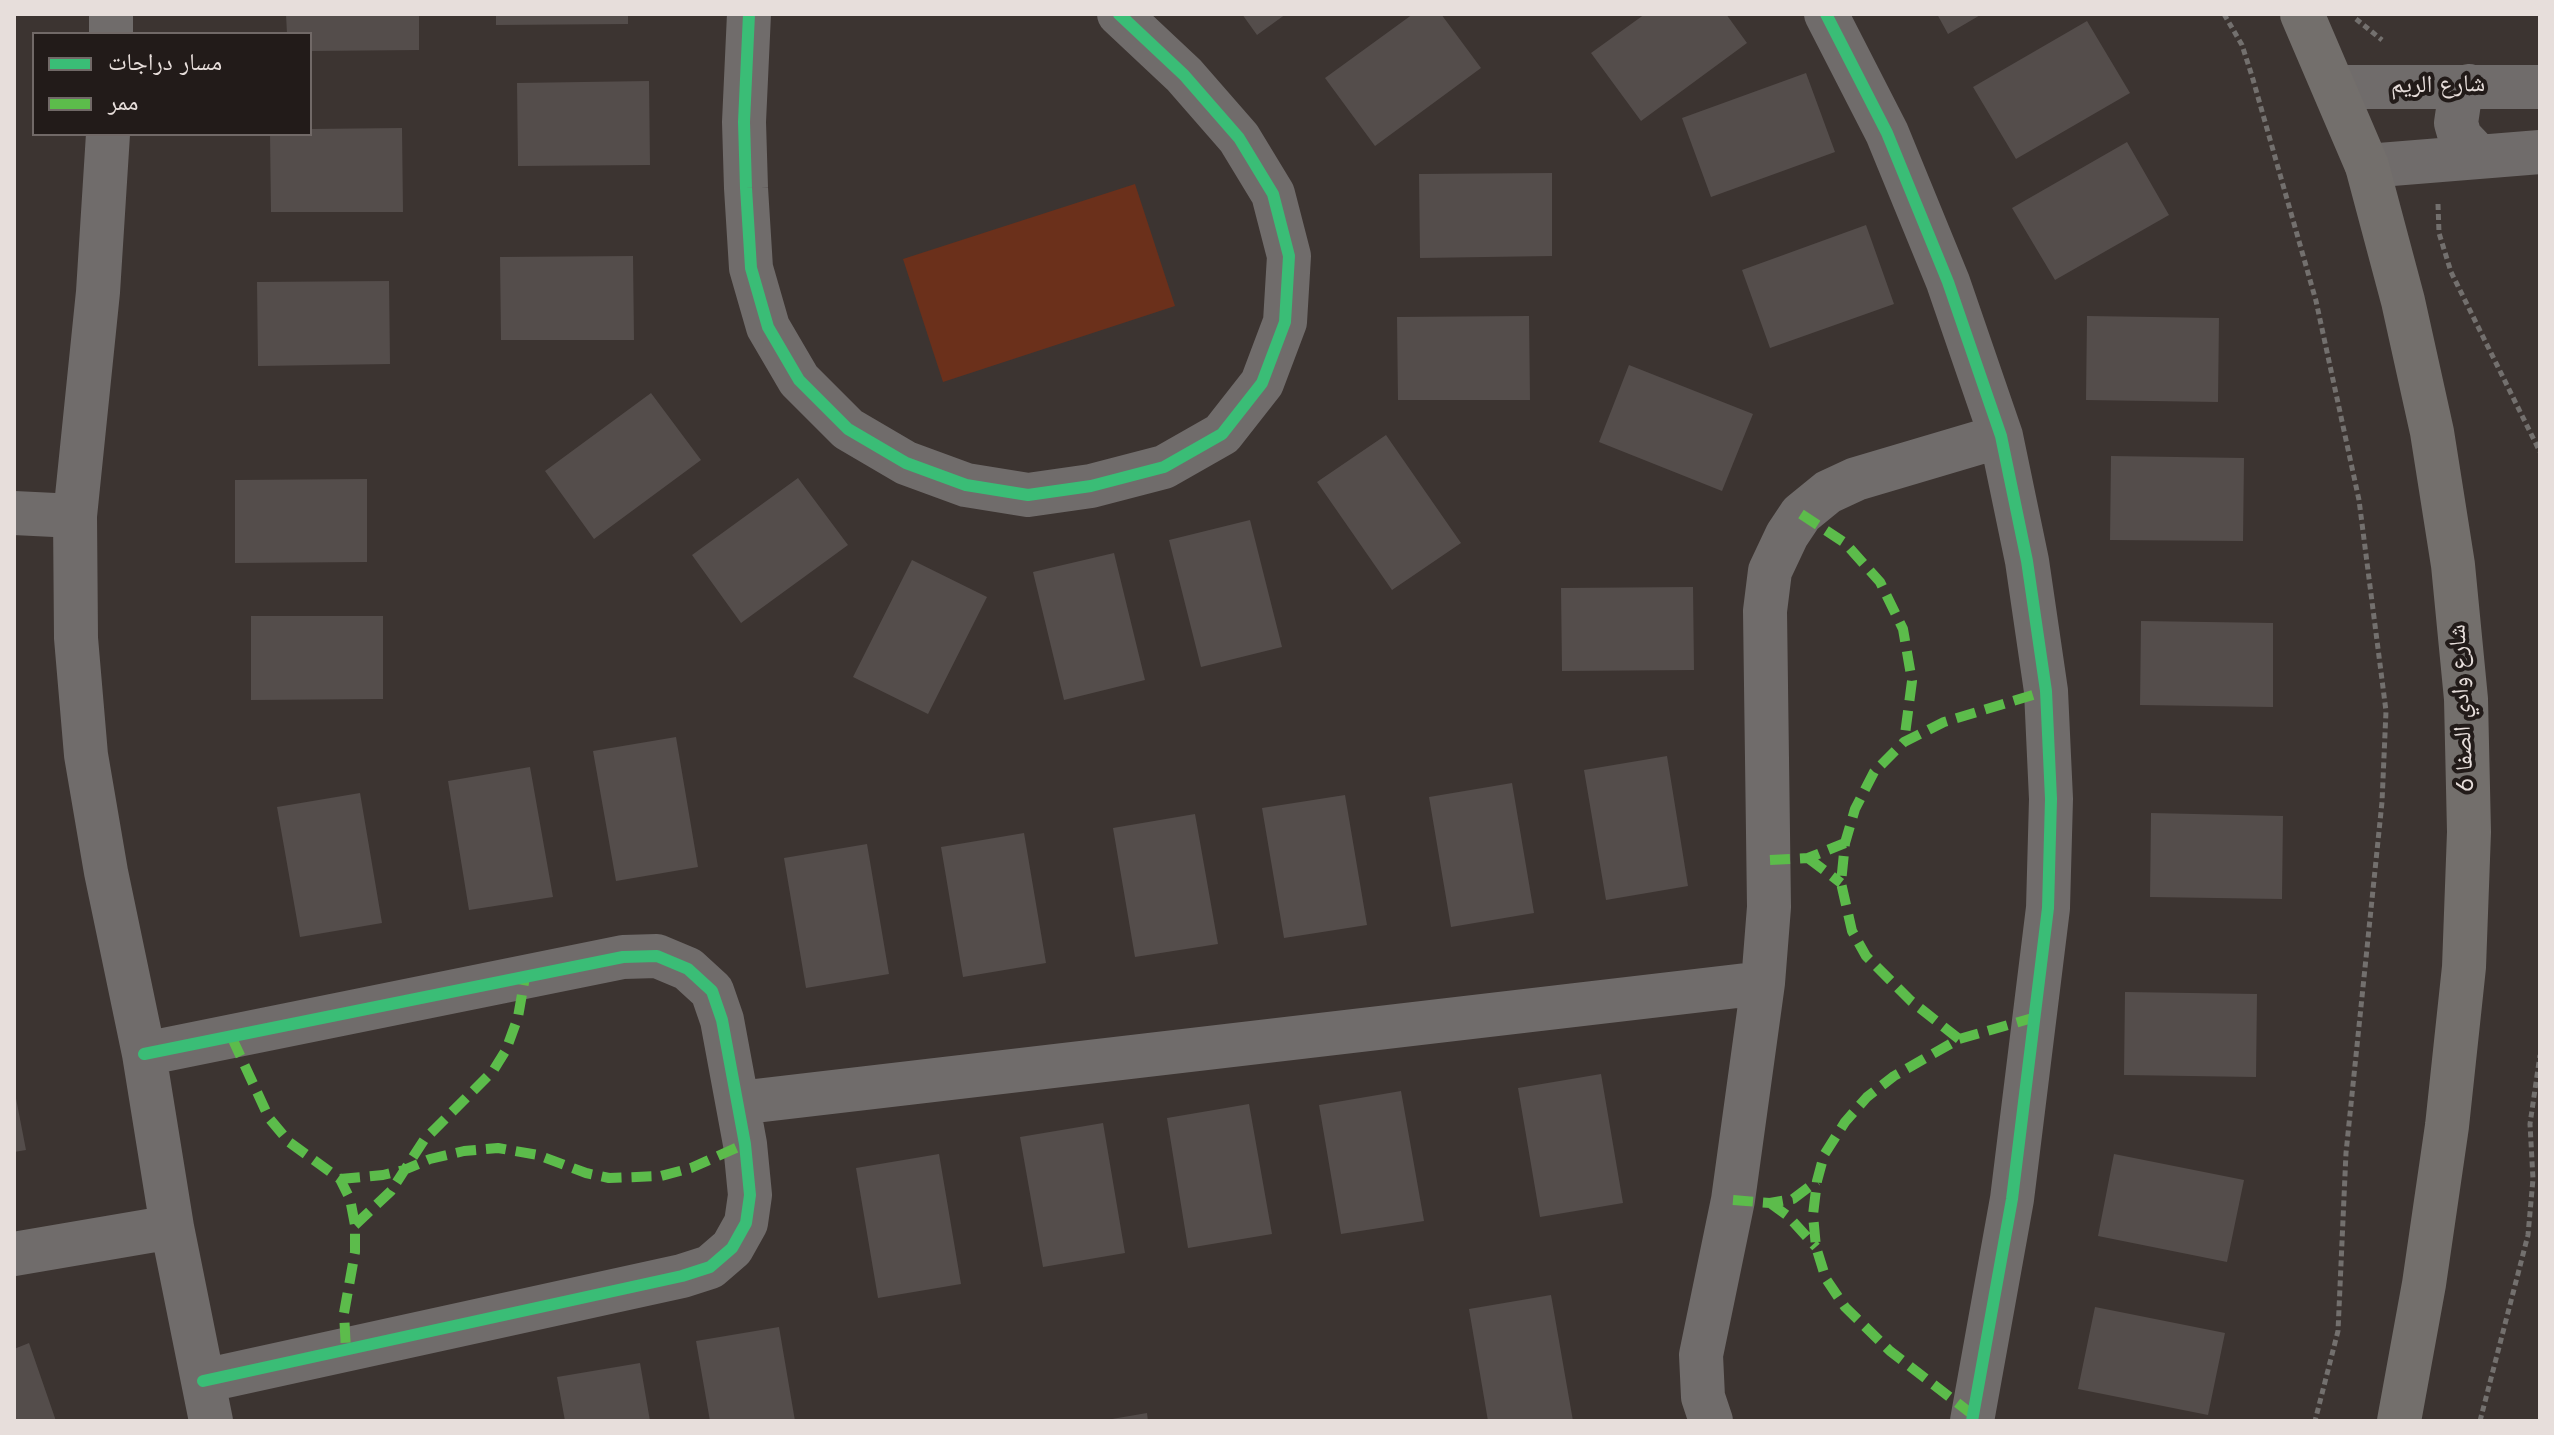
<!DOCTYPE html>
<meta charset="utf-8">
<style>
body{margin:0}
#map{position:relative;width:2554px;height:1435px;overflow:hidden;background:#3c3431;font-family:Jost,"Noto Naskh Arabic",sans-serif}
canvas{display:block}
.frame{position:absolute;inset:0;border:16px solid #e7dedb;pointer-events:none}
.legend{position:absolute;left:32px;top:32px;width:280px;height:104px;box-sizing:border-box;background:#221b19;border:2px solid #716967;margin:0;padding:10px 14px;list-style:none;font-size:24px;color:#e7dedb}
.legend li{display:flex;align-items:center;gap:16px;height:40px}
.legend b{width:40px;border:2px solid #716967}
</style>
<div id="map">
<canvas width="2554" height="1435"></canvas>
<div class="frame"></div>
<ul class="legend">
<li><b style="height:10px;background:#3abd76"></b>مسار دراجات</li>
<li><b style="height:10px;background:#5cbc4b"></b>ممر</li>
</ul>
</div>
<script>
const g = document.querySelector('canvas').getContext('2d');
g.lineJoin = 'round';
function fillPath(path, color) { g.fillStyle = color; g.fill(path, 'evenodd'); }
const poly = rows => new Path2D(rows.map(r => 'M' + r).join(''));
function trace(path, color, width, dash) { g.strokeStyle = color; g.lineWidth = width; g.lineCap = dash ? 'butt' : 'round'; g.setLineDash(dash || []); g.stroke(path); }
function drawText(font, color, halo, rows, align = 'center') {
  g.font = font + ' Jost,"Noto Naskh Arabic",sans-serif'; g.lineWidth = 8; g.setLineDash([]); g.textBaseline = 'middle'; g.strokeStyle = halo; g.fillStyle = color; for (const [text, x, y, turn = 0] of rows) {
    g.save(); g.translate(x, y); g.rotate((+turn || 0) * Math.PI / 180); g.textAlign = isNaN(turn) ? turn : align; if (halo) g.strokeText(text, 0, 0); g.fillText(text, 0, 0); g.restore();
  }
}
fillPath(poly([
 [1135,184,1175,306,943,382,903,259]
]), '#6b301b');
fillPath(poly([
 [286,14,419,14,419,50,310,51,310,34,287,34],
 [496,14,628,14,628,24,496,25],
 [1242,14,1286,14,1257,35],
 [1413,14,1441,14,1481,68,1375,146,1325,78],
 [1645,14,1726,14,1747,43,1641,121,1591,53],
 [1937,14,1982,14,1948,34],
 [2087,21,2130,93,2016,159,1973,87],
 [1806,73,1835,152,1711,197,1682,118],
 [649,81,650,165,518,166,517,83],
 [402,128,403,212,271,212,270,134,310,134,310,129],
 [2127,142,2169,215,2055,280,2012,208],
 [1552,173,1552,256,1420,258,1419,174],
 [1866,225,1894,304,1770,348,1742,270],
 [633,256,634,340,501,340,500,257],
 [389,281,390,364,258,366,257,282],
 [1529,316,1530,400,1398,400,1397,317],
 [2087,316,2219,318,2218,402,2086,400],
 [1629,365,1753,414,1722,491,1599,442],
 [651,393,701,460,594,539,545,471],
 [1386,435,1461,543,1392,590,1317,482],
 [2111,456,2244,458,2243,541,2110,540],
 [798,478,848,545,741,623,692,555],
 [367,479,367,562,235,563,235,480],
 [1250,520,1282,647,1201,667,1169,540],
 [1114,553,1145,680,1064,700,1033,572],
 [912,560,987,597,928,714,853,677],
 [1693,587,1694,670,1562,671,1561,588],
 [251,616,383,616,383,699,251,700],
 [2141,621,2273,623,2273,707,2140,705],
 [676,737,698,867,616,881,593,751],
 [1667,756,1688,886,1606,900,1584,770],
 [530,767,553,897,469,910,448,781],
 [1512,783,1534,913,1451,927,1429,797],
 [360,793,382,923,300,937,277,807],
 [1345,795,1367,925,1284,938,1262,808],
 [2151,813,2283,816,2282,899,2150,897],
 [1195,814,1218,944,1135,957,1113,828],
 [1024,833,1046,963,963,977,941,847],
 [867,844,889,974,806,988,784,858],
 [2125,992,2257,994,2256,1077,2124,1075],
 [1601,1074,1623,1203,1540,1217,1518,1088],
 [14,1088,26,1150,14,1152],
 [1401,1091,1424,1221,1341,1234,1319,1105],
 [1249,1104,1272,1234,1188,1248,1167,1118],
 [1103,1123,1125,1253,1043,1267,1020,1137],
 [939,1154,961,1284,878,1298,856,1168],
 [2114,1154,2244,1180,2227,1262,2098,1236],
 [1551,1295,1573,1421,1488,1421,1469,1309],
 [2095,1307,2225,1333,2208,1415,2078,1389],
 [779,1327,795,1421,710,1421,696,1341],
 [29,1343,56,1421,14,1421,14,1349],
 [640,1363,650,1421,565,1421,557,1377],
 [1147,1413,1148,1421,1112,1421,1112,1419]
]), '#544d4b');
trace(poly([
 [2224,14,2242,45,2252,76,2316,301,2359,500,2386,711,2382,802,2346,1153,2338,1331,2315,1421],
 [2356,19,2382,40],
 [2438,204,2439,233,2451,272,2540,452],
 [2480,1421,2528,1235,2533,1179,2530,1124,2540,1055]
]), '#73706e', 5, [6, 4]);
trace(poly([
 [749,14,744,122,746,188,751,268,768,327,799,380,848,429,906,463,966,485,1028,495,1091,486,1164,467,1222,434,1262,383,1285,322,1289,256,1273,194,1239,138,1184,75,1119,14],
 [1826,14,1887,133,1948,282,2001,436,2027,561,2046,691,2051,799,2048,908,2012,1199,1972,1421],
 [111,34,111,14],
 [2469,86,2460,96,2456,123,2460,137,2479,157],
 [2335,87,2540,87],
 [108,134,98,292,75,516,76,638,86,755,106,872,144,1054,172,1227,211,1421],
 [2367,166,2540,152],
 [14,513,75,516],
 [144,1054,623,957,657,956,688,969,712,991,722,1020,745,1144,750,1195,746,1223,732,1248,710,1267,682,1276,203,1381],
 [738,1103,1763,983],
 [14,1254,172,1227],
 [1711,1421,1703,1397,1701,1355,1733,1200,1763,983,1769,907,1765,611,1770,571,1787,535,1801,514,1828,492,1856,479,2001,436]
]), '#706c6b', 44);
trace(poly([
 [2302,14,2367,166,2403,301,2432,432,2453,565,2466,699,2469,832,2464,967,2447,1126,2424,1284,2399,1421]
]), '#736f6c', 44);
trace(poly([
 [1801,514,1845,543,1880,582,1903,629,1912,681,1904,742],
 [1808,858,1841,883],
 [1770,860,1808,858,1845,843],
 [232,1038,269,1118,289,1142,340,1179,350,1199,355,1225,355,1252,344,1313,346,1350],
 [1959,1039,1911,1001,1866,956,1852,931,1841,883,1845,843,1855,809,1874,772,1904,742,1944,722,2046,691],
 [340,1179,383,1175,404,1170,430,1159,464,1151,498,1148,538,1155,586,1173,609,1178,661,1176,691,1168,745,1144],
 [1733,1200,1770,1203,1793,1199,1817,1181],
 [1770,1203,1788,1216,1816,1247],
 [355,1225,391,1191,424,1140,493,1071,506,1050,518,1017,525,977],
 [1973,1415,1890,1351,1845,1307,1826,1279,1816,1247,1813,1215,1817,1181,1824,1155,1845,1122,1867,1097,1894,1076,1959,1039,2036,1017]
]), '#5cbc4b', 10, [20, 10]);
trace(poly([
 [749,14,744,122,746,188,751,268,768,327,799,380,848,429,906,463,966,485,1028,495,1091,486,1164,467,1222,434,1262,383,1285,322,1289,256,1273,194,1239,138,1184,75,1119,14],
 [1826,14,1887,133,1948,282,2001,436,2027,561,2046,691,2051,799,2048,908,2012,1199,1972,1421],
 [144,1054,623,957,657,956,688,969,712,991,722,1020,745,1144,750,1195,746,1223,732,1248,710,1267,682,1276,203,1381]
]), '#3abd76', 12);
drawText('24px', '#e7dedb', '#221b19', [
 ["شارع الريم",2438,86,-1],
 ["شارع وادي الصفا 6",2463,708,-93]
]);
</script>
